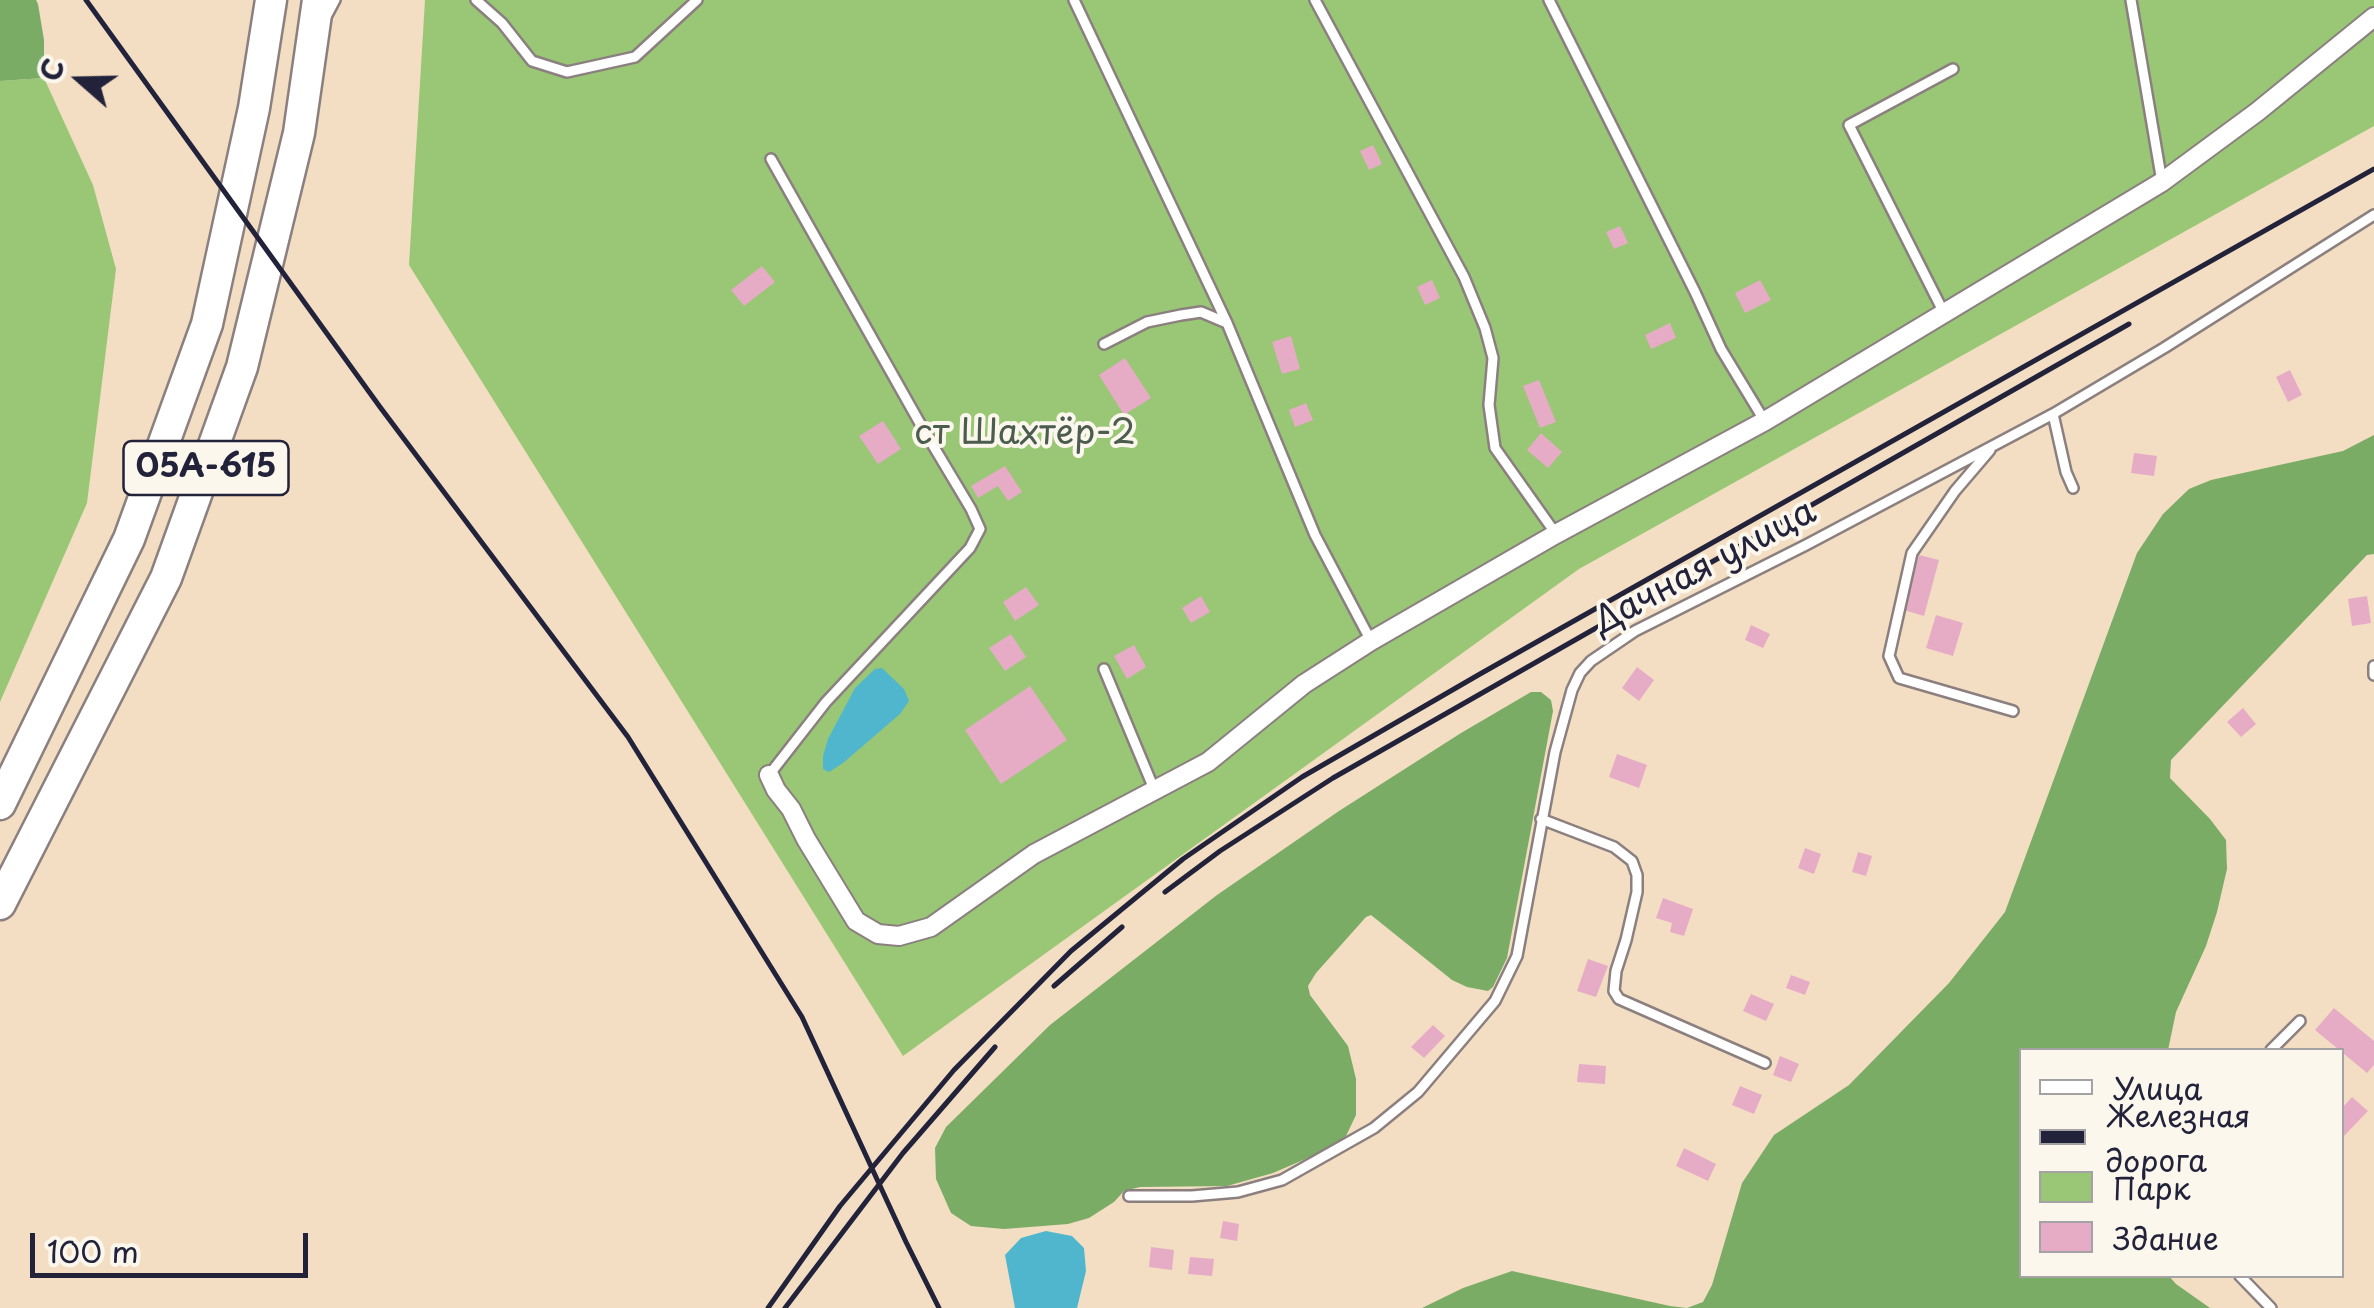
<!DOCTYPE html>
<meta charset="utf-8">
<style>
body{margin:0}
#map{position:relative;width:2374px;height:1308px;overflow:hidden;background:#f4dec3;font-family:"Playpen Sans",sans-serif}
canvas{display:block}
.legend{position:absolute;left:2019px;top:1048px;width:325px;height:230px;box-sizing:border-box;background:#fbf7ec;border:2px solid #a4a2a5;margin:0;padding:12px 18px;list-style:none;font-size:30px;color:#22223b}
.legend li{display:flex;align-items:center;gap:20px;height:50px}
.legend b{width:50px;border:2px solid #a4a2a5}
.north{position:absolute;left:30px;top:30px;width:100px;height:100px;-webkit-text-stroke:8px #fbf7ec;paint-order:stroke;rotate:290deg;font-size:28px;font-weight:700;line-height:40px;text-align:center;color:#22223b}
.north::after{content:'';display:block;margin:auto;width:35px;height:45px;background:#22223b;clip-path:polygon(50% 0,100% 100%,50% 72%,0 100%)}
.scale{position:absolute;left:30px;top:1233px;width:278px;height:45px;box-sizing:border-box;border:5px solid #22223b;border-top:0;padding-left:12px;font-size:30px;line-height:35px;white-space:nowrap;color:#22223b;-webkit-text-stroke:8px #fbf7ec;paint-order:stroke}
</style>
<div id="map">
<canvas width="2374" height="1308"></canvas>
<ul class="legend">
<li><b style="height:12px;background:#fff"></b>Улица</li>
<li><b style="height:12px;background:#22223b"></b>Железная дорога</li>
<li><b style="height:28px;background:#99c775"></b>Парк</li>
<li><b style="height:28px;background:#e6acc5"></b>Здание</li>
</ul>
<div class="north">С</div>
<div class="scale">100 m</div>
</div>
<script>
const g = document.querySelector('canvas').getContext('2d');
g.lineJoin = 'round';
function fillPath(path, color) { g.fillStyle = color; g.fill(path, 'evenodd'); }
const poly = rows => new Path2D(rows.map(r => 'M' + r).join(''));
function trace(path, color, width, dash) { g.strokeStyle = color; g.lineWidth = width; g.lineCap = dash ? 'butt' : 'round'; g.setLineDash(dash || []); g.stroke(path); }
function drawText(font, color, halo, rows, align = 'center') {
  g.font = font + ' "Playpen Sans",sans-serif'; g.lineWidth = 8; g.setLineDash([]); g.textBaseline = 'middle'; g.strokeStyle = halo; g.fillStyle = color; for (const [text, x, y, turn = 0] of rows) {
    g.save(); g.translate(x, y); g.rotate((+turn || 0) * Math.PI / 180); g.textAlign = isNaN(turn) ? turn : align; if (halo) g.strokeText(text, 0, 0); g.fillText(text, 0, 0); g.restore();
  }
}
fillPath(poly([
 [425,0,2374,0,2374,126,1579,569,903,1056,409,265],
 [44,78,93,185,116,269,87,503,0,702,0,81]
]), '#99c775');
fillPath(poly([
 [0,0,36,0,38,4,44,40,44,78,0,81],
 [2374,435,2374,554,2367,555,2171,760,2170,778,2210,819,2226,840,2227,869,2217,912,2206,946,2176,1012,2168,1050,2022,1050,2022,1276,2169,1276,2176,1284,2210,1308,1422,1308,1463,1288,1512,1271,1670,1306,1687,1308,1703,1302,1712,1285,1742,1183,1774,1135,1849,1085,1949,983,2005,912,2137,553,2163,514,2189,489,2211,480,2343,451],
 [1531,692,1541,692,1551,700,1553,711,1507,958,1493,987,1488,991,1467,987,1452,980,1371,915,1366,917,1316,973,1308,986,1310,995,1348,1046,1356,1079,1356,1115,1346,1136,1324,1151,1273,1173,1227,1186,1140,1187,1124,1191,1114,1202,1089,1218,1068,1224,1004,1229,971,1226,951,1213,936,1179,935,1148,946,1127,1050,1025,1217,895,1339,811,1461,733]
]), '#7aac66');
fillPath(poly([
 [882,668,904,689,909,701,900,714,843,763,829,772,823,769,823,756,828,739,855,688,875,669],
 [1046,1231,1072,1236,1084,1248,1086,1271,1077,1308,1015,1308,1005,1255,1021,1238]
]), '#4fb6ce');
fillPath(poly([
 [1373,145,1382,164,1369,170,1360,151],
 [1620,226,1628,243,1614,249,1606,232],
 [762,266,775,282,744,306,731,290],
 [1432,280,1440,298,1425,305,1417,287],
 [1760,280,1771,300,1745,313,1735,293],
 [1670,323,1676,338,1651,349,1645,335],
 [1291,336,1300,369,1282,374,1272,342],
 [1125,358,1151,398,1124,415,1099,375],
 [2290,370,2302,395,2288,402,2276,377],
 [1539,380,1556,422,1540,428,1523,386],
 [1306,403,1313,420,1295,427,1289,410],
 [883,421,901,449,878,464,859,436],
 [1541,433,1562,452,1548,468,1527,450],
 [2134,453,2157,456,2154,476,2131,473],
 [1005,466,1022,492,1008,501,998,486,978,498,971,486],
 [1919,555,1939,560,1924,616,1904,610],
 [1026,587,1039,605,1015,621,1003,602],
 [1201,596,1210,612,1191,623,1182,608],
 [2367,596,2371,623,2352,626,2348,599],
 [1936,615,1963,623,1953,656,1926,648],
 [1751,625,1770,634,1763,648,1745,640],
 [1011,634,1026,657,1005,671,989,648],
 [1134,645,1146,667,1127,679,1114,656],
 [1637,667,1654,680,1639,701,1622,688],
 [1030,686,1067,740,1001,784,965,730],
 [2243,708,2256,724,2241,737,2227,722],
 [1617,754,1647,765,1639,788,1609,777],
 [1805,848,1821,854,1814,874,1798,868],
 [1858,852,1872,856,1866,876,1852,872],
 [1663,898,1693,909,1684,936,1670,932,1672,923,1656,918],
 [1588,959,1608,966,1596,997,1577,991],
 [1791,975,1810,982,1805,995,1786,988],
 [1751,994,1774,1004,1766,1021,1743,1011],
 [2334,1008,2374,1041,2374,1065,2367,1073,2315,1030],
 [1433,1025,1445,1036,1424,1058,1411,1047],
 [1780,1056,1799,1064,1791,1082,1773,1075],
 [1579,1064,1606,1066,1605,1084,1577,1082],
 [1740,1086,1762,1095,1754,1114,1732,1105],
 [2352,1097,2368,1111,2342,1138,2342,1108],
 [1684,1148,1716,1164,1708,1181,1676,1166],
 [1223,1221,1239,1224,1237,1241,1220,1238],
 [1151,1247,1174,1250,1172,1270,1149,1267],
 [1190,1257,1214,1259,1212,1276,1188,1274]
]), '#e6acc5');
const lane = poly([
 [476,0,502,23,532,61,567,72,635,57,697,0],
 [1074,0,1227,323],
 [1315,0,1464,277,1485,328,1493,358,1489,405,1495,448,1556,534],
 [1549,0,1695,292,1721,349,1764,420],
 [2131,0,2162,182],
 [327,15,335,0],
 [1944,313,1849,125,1953,69],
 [1104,344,1147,322,1181,315,1201,312,1227,323,1315,535,1371,641],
 [2053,414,2066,472,2073,488],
 [1990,450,1955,491,1912,553,1889,656,1899,678,2013,711],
 [2374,666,2374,675],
 [1104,669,1154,789],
 [769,775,826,702,970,548,980,529,971,509,922,427,771,159],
 [1541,819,1614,847,1632,861,1637,875,1637,892,1626,940,1616,971,1614,991,1619,999,1765,1063],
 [2271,1050,2300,1021],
 [1129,1196,1192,1196,1238,1192,1282,1180,1374,1128,1418,1092,1495,1001,1517,956,1555,752,1572,690,1580,673,1591,661,1635,631,1806,545,2053,414,2164,348,2374,215],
 [2240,1276,2271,1308]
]);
const street = poly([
 [769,775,776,790,791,809,806,839,856,921,878,934,899,936,931,927,1034,854,1208,762,1304,684,1371,641,1556,534,1765,421,2162,182,2257,112,2374,17]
]);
const highway = poly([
 [0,804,129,539,207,324,254,108,271,0],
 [0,904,166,578,242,367,299,133,318,0]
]);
trace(lane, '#8b807f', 14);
trace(street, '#8b807f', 22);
trace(highway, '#8b807f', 35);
trace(lane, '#fff', 9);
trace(street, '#fff', 18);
trace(highway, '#fff', 30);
trace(poly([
 [86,0,380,407,628,737,802,1017,906,1242,939,1308],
 [1165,892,1220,851,1333,778,2129,324],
 [1054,986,1122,927],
 [768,1308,840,1206,954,1070,1071,951,1183,859,1302,777,1480,674,2374,169],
 [785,1308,903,1153,995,1047]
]), '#22223b', 5);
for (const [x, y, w] of [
 [206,468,165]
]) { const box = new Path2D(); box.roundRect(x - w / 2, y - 27, w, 54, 8); g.fillStyle = '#fbf7ec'; g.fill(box); trace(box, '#22223b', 2.5); }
drawText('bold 32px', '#22223b', null, [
 ["05А-615",206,468]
]);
drawText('35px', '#4c5c4f', '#fbf7ec', [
 ["ст Шахтёр-2",1025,434]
]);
drawText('35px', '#22223b', '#fbf7ec', [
 ["Дачная улица",1705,568,-28]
]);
</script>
